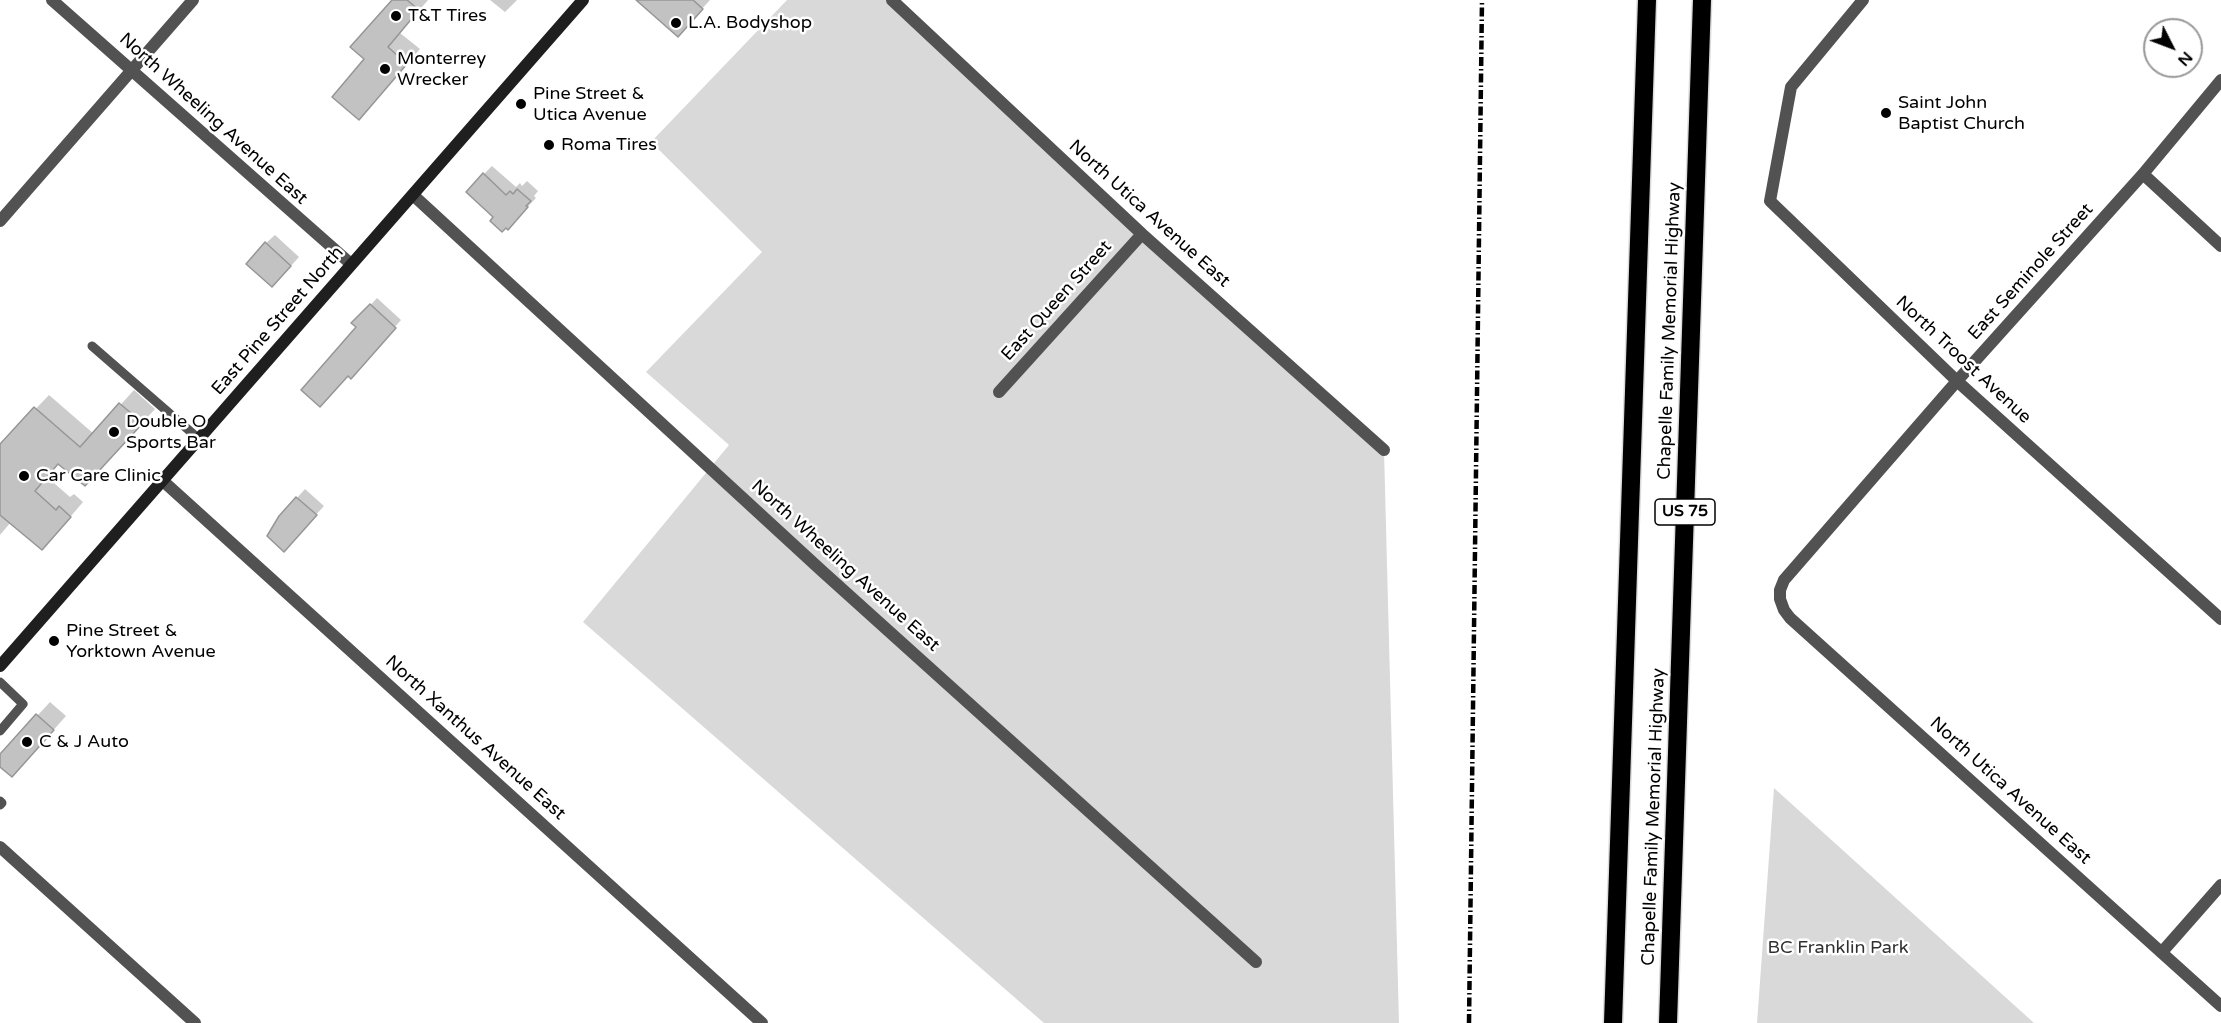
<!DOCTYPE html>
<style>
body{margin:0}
#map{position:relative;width:2221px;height:1023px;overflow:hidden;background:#fff;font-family:"Varela Round",sans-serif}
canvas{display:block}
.north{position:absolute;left:2143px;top:18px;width:60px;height:60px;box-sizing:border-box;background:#fff;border:2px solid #999;border-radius:50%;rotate:132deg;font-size:16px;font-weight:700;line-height:24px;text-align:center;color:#000}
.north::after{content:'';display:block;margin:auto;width:21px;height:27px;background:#000;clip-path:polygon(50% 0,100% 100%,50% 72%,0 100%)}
</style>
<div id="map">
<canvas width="2221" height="1023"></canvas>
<div class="north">N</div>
</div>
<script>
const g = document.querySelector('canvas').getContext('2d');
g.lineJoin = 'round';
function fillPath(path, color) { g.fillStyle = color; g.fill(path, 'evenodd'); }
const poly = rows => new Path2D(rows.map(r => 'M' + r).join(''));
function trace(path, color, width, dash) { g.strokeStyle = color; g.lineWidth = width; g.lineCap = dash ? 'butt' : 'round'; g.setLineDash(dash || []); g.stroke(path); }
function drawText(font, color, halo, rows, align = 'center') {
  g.font = font + ' "Varela Round",sans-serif'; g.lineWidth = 5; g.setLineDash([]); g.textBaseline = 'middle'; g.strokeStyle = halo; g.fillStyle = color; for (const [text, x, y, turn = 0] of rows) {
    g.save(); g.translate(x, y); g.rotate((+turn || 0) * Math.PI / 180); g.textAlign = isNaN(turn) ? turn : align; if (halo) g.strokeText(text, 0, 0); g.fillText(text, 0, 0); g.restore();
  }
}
fillPath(poly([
 [787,0,894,0,1384,450,1399,1023,1044,1023,583,622,729,445,646,372,762,252,651,142],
 [1774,788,2034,1023,1757,1023]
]), '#d9d9d9');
fillPath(poly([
 [394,0,428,0,400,33,420,49,359,118,367,59],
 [490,0,517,0,505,12],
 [638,0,710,0,691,21],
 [492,166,516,187,520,183,522,186,527,181,538,191,534,196,536,198,516,219,496,217,484,174],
 [275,235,299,257,281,277,266,243],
 [377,298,401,320,357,370,358,327,354,323],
 [134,390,155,409,98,471,59,462,47,477,70,497,74,494,83,502,55,535,11,522,0,535,0,446,49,395,94,434],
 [305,489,324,506,292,541,297,498],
 [50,702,66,716,25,762,0,765,0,756]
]), '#0003');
const building = poly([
 [392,0,407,0,419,10,388,47,407,64,359,120,332,97,364,59,350,47,392,0],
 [636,0,693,0,703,9,678,37,636,0],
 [483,173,506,195,510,191,513,194,517,189,531,201,526,206,528,207,508,230,506,228,502,232,490,221,493,217,466,192,483,173],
 [265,242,291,266,272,287,246,264,265,242],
 [370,304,396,328,351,379,348,376,320,407,301,390,356,327,351,323,370,304],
 [119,403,143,423,85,486,58,464,35,491,56,510,59,506,71,517,42,550,0,515,0,444,34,407,80,447,119,403],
 [296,497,317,515,284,552,267,536,279,516,296,497],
 [36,714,54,730,12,777,0,767,0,754,36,714]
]);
fillPath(building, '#c2c2c2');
trace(building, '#969696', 1.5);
const highway = poly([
 [1613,1023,1647,0],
 [1668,1023,1702,0]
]);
trace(highway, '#dbdbdb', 21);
trace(poly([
 [92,346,199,439],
 [0,682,23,704,0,731],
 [0,801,2,803,0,805]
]), '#525252', 9);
trace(poly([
 [52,0,351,264],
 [892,0,1142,234,1384,450],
 [1863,0,1791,87,1770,201,1957,381,2221,619],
 [2221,80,2143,174,1957,381,1784,580,1780,590,1780,599,1784,610,1790,618,2221,1006],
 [2143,174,2221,246],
 [413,195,822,571,1256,962],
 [0,221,193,0],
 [999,392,1142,234],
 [163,481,762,1023],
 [0,847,195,1023],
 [2162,952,2221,885]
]), '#525252', 12);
trace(poly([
 [0,666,583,0]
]), '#1f1f1f', 12);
trace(highway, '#000', 18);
trace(poly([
 [1469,1023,1482,0]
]), '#000', 4.5, [9, 3, 1.5, 3]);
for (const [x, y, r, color] of [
 [396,16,6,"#000"],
 [676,23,6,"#000"],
 [385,69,6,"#000"],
 [521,104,6,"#000"],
 [1886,113,6,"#000"],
 [549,145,6,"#000"],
 [114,432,6,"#000"],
 [24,476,6,"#000"],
 [54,641,6,"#000"],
 [27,742,6,"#000"]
]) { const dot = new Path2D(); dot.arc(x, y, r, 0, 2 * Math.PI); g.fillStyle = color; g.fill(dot); trace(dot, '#fff', 2); }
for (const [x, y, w] of [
 [1685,512,60]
]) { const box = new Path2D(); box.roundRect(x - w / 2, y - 13, w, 26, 4.5); g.fillStyle = '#fff'; g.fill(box); trace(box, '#000', 1.5); }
drawText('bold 16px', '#000', null, [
 ["US 75",1685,512]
]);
drawText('18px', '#000', '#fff', [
 ["T&T Tires",408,16],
 ["L.A. Bodyshop",688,23],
 ["Monterrey",397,59],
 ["Wrecker",397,80],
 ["Pine Street &",533,94],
 ["Utica Avenue",533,115],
 ["Saint John",1898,103],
 ["Baptist Church",1898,124],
 ["Roma Tires",561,145],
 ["Double O",126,422],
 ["Sports Bar",126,443],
 ["Car Care Clinic",36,476],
 ["Pine Street &",66,631],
 ["Yorktown Avenue",66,652],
 ["C & J Auto",39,742]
], 'left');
drawText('18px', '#000', '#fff', [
 ["North Wheeling Avenue East",213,119,42],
 ["North Utica Avenue East",1149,214,42],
 ["East Seminole Street",2031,272,-48],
 ["East Queen Street",1057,301,-48],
 ["East Pine Street North",278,321,-49],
 ["Chapelle Family Memorial Highway",1670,331,-88],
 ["North Troost Avenue",1963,360,43],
 ["North Wheeling Avenue East",845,566,42],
 ["North Xanthus Avenue East",475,738,42],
 ["North Utica Avenue East",2010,791,42],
 ["Chapelle Family Memorial Highway",1654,817,-88]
]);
drawText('18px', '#303030', '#fff', [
 ["BC Franklin Park",1838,948]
]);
</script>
